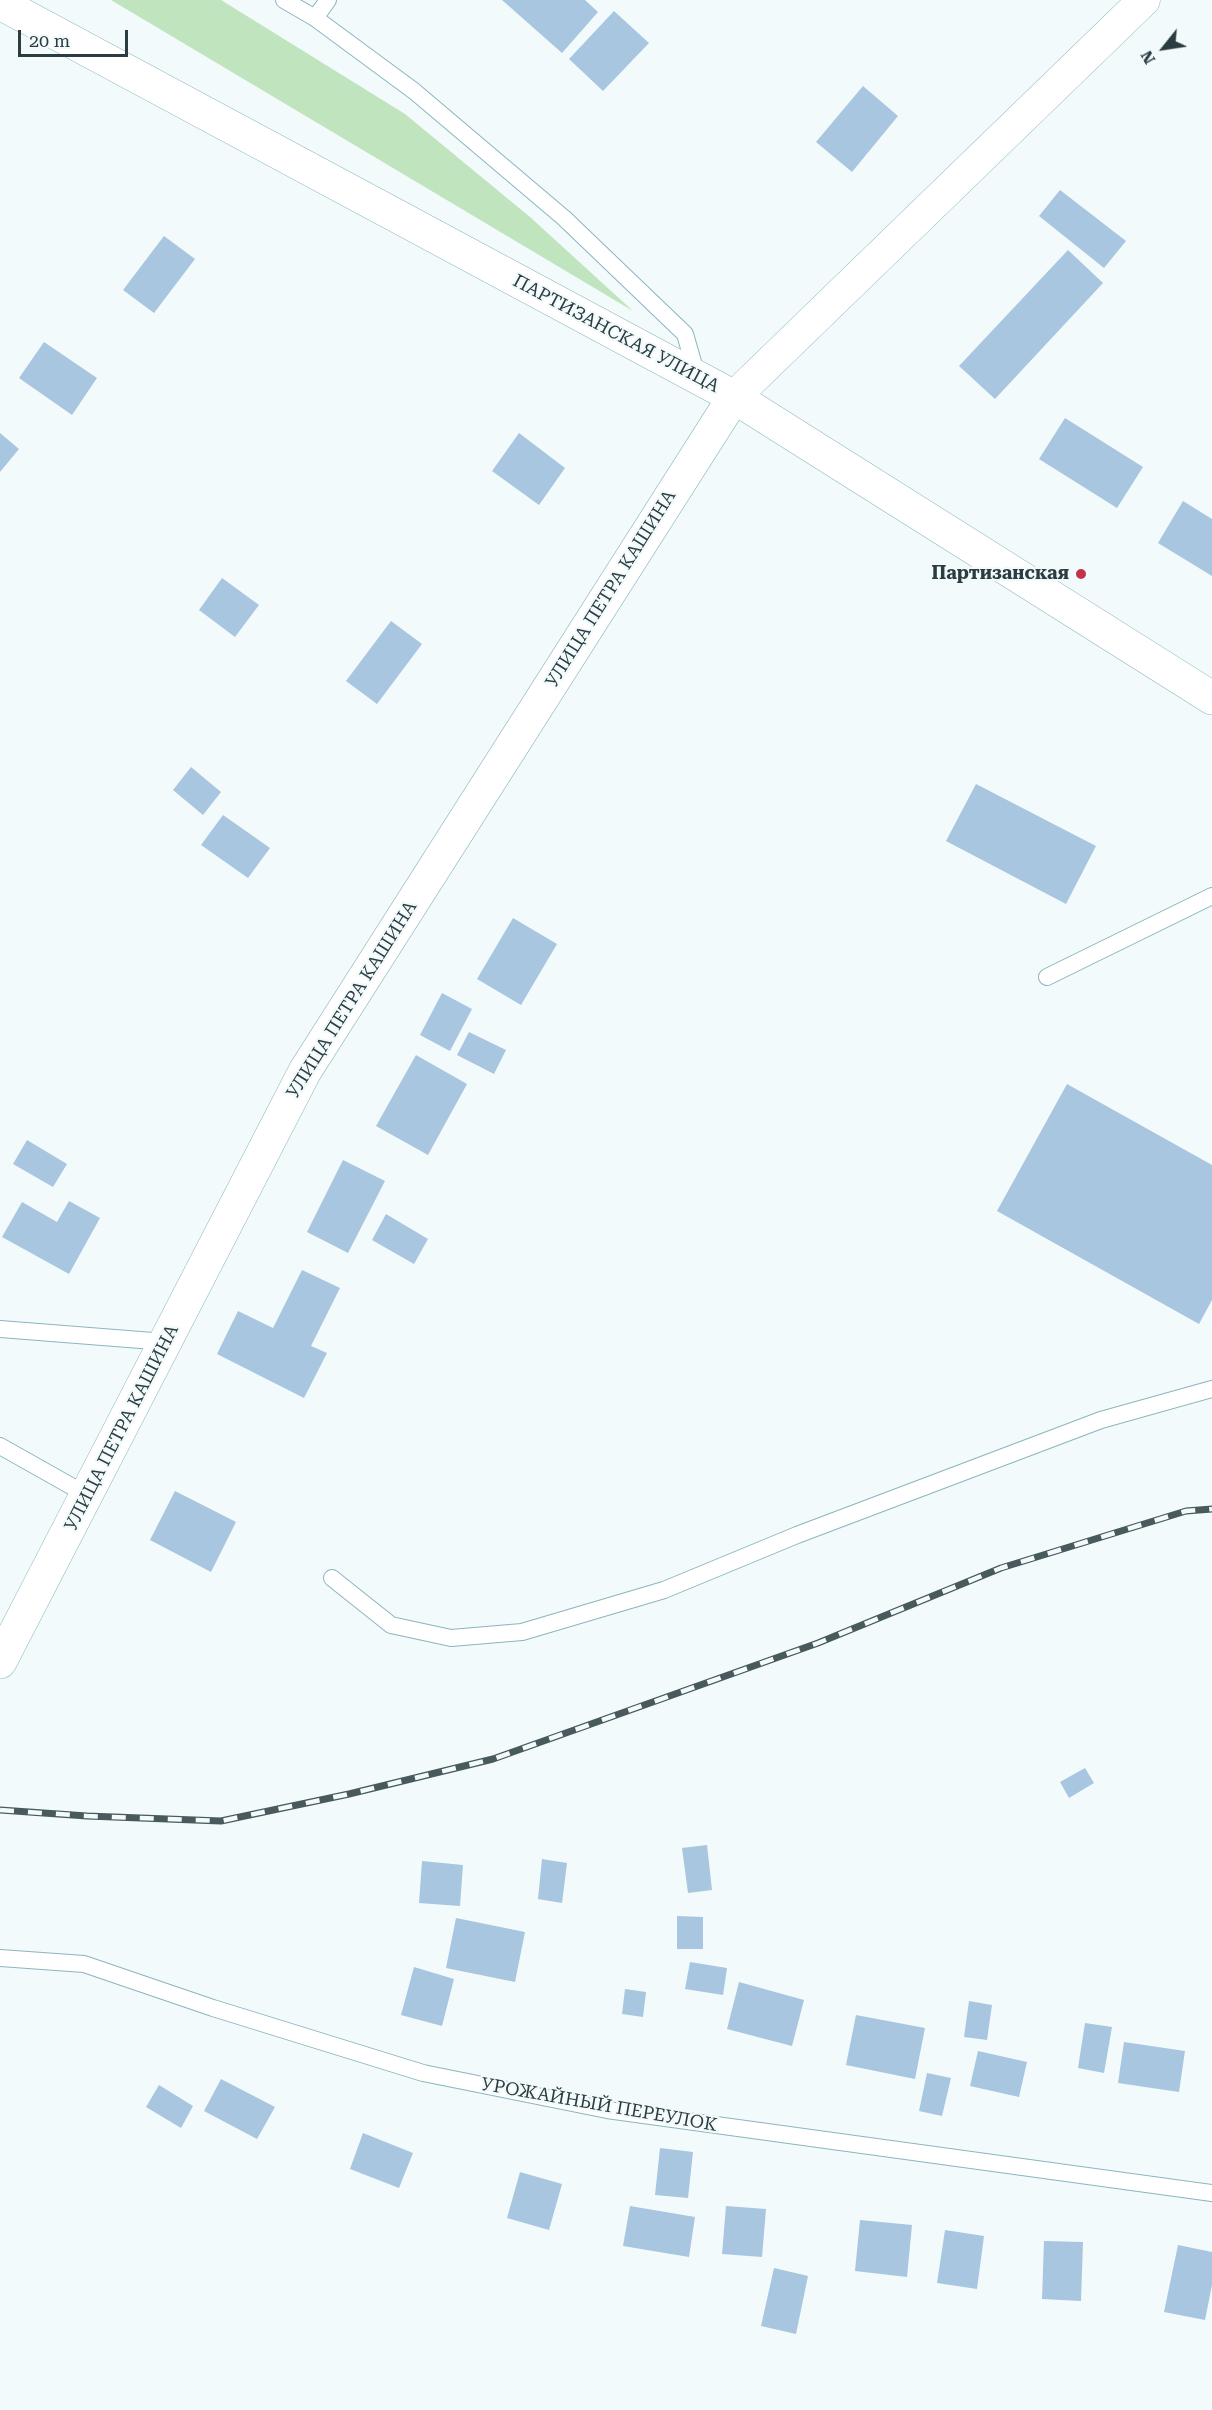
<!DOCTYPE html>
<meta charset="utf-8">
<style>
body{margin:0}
#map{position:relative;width:1212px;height:2410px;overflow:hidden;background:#f2fafc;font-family:"Roboto Serif",serif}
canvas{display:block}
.north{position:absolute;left:1134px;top:18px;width:60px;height:60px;-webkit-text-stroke:4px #f2fafc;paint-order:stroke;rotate:240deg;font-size:16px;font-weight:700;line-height:24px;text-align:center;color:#2b3d41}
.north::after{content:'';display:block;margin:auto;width:21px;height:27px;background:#2b3d41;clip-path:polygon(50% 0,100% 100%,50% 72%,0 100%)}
.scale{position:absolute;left:18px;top:30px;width:110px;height:27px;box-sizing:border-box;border:3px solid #2b3d41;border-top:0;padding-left:8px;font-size:18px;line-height:21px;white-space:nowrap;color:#2b3d41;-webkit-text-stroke:4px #f2fafc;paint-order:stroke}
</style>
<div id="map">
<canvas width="1212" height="2410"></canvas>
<div class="north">N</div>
<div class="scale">20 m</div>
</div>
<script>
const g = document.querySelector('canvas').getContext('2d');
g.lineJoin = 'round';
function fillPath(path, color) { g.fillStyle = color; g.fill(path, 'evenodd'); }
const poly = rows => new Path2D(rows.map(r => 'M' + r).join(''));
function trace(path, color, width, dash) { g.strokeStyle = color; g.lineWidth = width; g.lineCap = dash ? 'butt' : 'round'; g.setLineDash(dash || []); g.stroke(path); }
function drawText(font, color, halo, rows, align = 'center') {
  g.font = font + ' "Roboto Serif",serif'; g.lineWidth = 4.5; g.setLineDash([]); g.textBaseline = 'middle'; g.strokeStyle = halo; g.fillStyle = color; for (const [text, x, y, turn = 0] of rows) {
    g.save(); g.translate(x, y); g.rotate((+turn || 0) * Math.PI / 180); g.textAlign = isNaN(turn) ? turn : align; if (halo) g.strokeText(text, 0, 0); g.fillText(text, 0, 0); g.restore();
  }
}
fillPath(poly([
 [111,0,221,0,405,114,530,217,633,311]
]), '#bfe4be');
fillPath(poly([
 [502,0,585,0,598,12,562,53],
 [614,11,649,43,603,91,569,59],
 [863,86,898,116,852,172,816,142],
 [1060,190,1126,241,1104,268,1039,216],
 [164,236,195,259,154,313,123,290],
 [1068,250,1103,283,995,399,959,366],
 [44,342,97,378,72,415,19,378],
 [1065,418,1143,467,1117,508,1039,459],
 [0,433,19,449,0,472],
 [519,433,565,468,539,505,492,471],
 [1183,501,1212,519,1212,576,1158,543],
 [222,578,259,605,235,637,199,610],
 [391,621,422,644,377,704,346,681],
 [191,767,221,792,203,815,173,790],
 [976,784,1096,846,1066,904,946,841],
 [223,815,270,848,248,878,201,845],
 [513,918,557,944,521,1005,477,979],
 [442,993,472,1009,450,1051,420,1035],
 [469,1032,506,1050,494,1074,457,1055],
 [416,1055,467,1084,428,1155,376,1126],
 [1067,1084,1212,1165,1212,1300,1199,1324,997,1211],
 [27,1140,67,1164,53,1187,13,1164],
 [343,1160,385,1181,348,1253,307,1232],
 [69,1201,100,1218,69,1274,2,1237,22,1202,57,1222],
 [386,1214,428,1239,414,1264,372,1240],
 [302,1270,340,1288,311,1346,327,1353,304,1398,217,1354,238,1311,273,1328],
 [175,1491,236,1522,211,1572,150,1540],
 [1085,1768,1094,1783,1069,1798,1060,1782],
 [707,1845,712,1890,688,1893,682,1848],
 [542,1859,567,1863,562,1903,538,1899],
 [422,1861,463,1865,460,1906,419,1903],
 [677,1916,703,1917,703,1949,677,1949],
 [456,1918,525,1932,515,1982,446,1968],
 [690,1962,727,1968,723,1995,685,1989],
 [414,1967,454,1979,442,2026,401,2015],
 [739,1982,804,2000,792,2046,727,2029],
 [625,1989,646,1992,643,2017,622,2014],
 [969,2001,992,2005,987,2040,964,2037],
 [856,2015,925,2028,915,2079,846,2065],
 [1085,2023,1112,2027,1104,2073,1078,2068],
 [1124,2042,1185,2051,1179,2092,1118,2083],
 [978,2051,1027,2062,1019,2097,970,2086],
 [927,2073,951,2078,942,2116,919,2111],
 [221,2079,275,2107,257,2139,204,2111],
 [159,2085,193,2106,181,2128,146,2107],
 [363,2133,413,2153,399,2188,350,2169],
 [660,2148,693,2152,688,2198,655,2195],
 [520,2172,562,2184,549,2230,507,2218],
 [630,2206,695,2217,689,2257,623,2246],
 [726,2206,766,2209,762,2257,722,2254],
 [860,2220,912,2225,907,2277,855,2271],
 [945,2230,984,2236,977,2289,937,2283],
 [1044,2241,1083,2242,1081,2301,1042,2299],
 [1178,2245,1212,2252,1212,2285,1205,2320,1164,2312],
 [774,2268,808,2276,796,2334,761,2326]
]), '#a8c6df');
const lane = poly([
 [284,0,315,18,328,0],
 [315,18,414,91,564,218,685,334,697,376],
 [1047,977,1212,896],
 [0,1329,166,1342],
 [0,1446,87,1495],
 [332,1578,391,1625,451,1638,522,1632,664,1590,797,1535,1101,1420,1212,1389],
 [0,1958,84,1964,213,2008,423,2073,607,2110,1212,2193]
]);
const street = poly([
 [734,397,1144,0]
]);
const secondary = poly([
 [0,1662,305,1071,734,397]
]);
const primary = poly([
 [0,3,734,397,1212,698]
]);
trace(lane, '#8ab6be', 18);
trace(street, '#8ab6be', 33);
trace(secondary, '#8ab6be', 34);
trace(primary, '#8ab6be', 34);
trace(lane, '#fff', 16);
trace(street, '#fff', 32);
trace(secondary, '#fff', 33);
trace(primary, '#fff', 33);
const rail = poly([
 [0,1810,87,1816,221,1821,349,1794,493,1759,818,1643,1001,1568,1186,1511,1212,1509]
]);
trace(rail, '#495a5d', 7);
trace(rail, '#f2fafc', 4.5, [14]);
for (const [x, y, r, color] of [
 [1081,574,6,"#c3334a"]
]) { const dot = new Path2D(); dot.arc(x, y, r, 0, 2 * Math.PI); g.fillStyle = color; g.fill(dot); trace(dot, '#f2fafc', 2); }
drawText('18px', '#2b3d41', '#f2fafc', [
 ["ПАРТИЗАНСКАЯ УЛИЦА",616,334,28],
 ["УЛИЦА ПЕТРА КАШИНА",611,589,-58],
 ["УЛИЦА ПЕТРА КАШИНА",352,1000,-58],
 ["УЛИЦА ПЕТРА КАШИНА",122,1428,-63],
 ["УРОЖАЙНЫЙ ПЕРЕУЛОК",599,2105,10]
]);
drawText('bold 18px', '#2b3d41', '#f2fafc', [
 ["Партизанская",1069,574]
], 'right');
</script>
